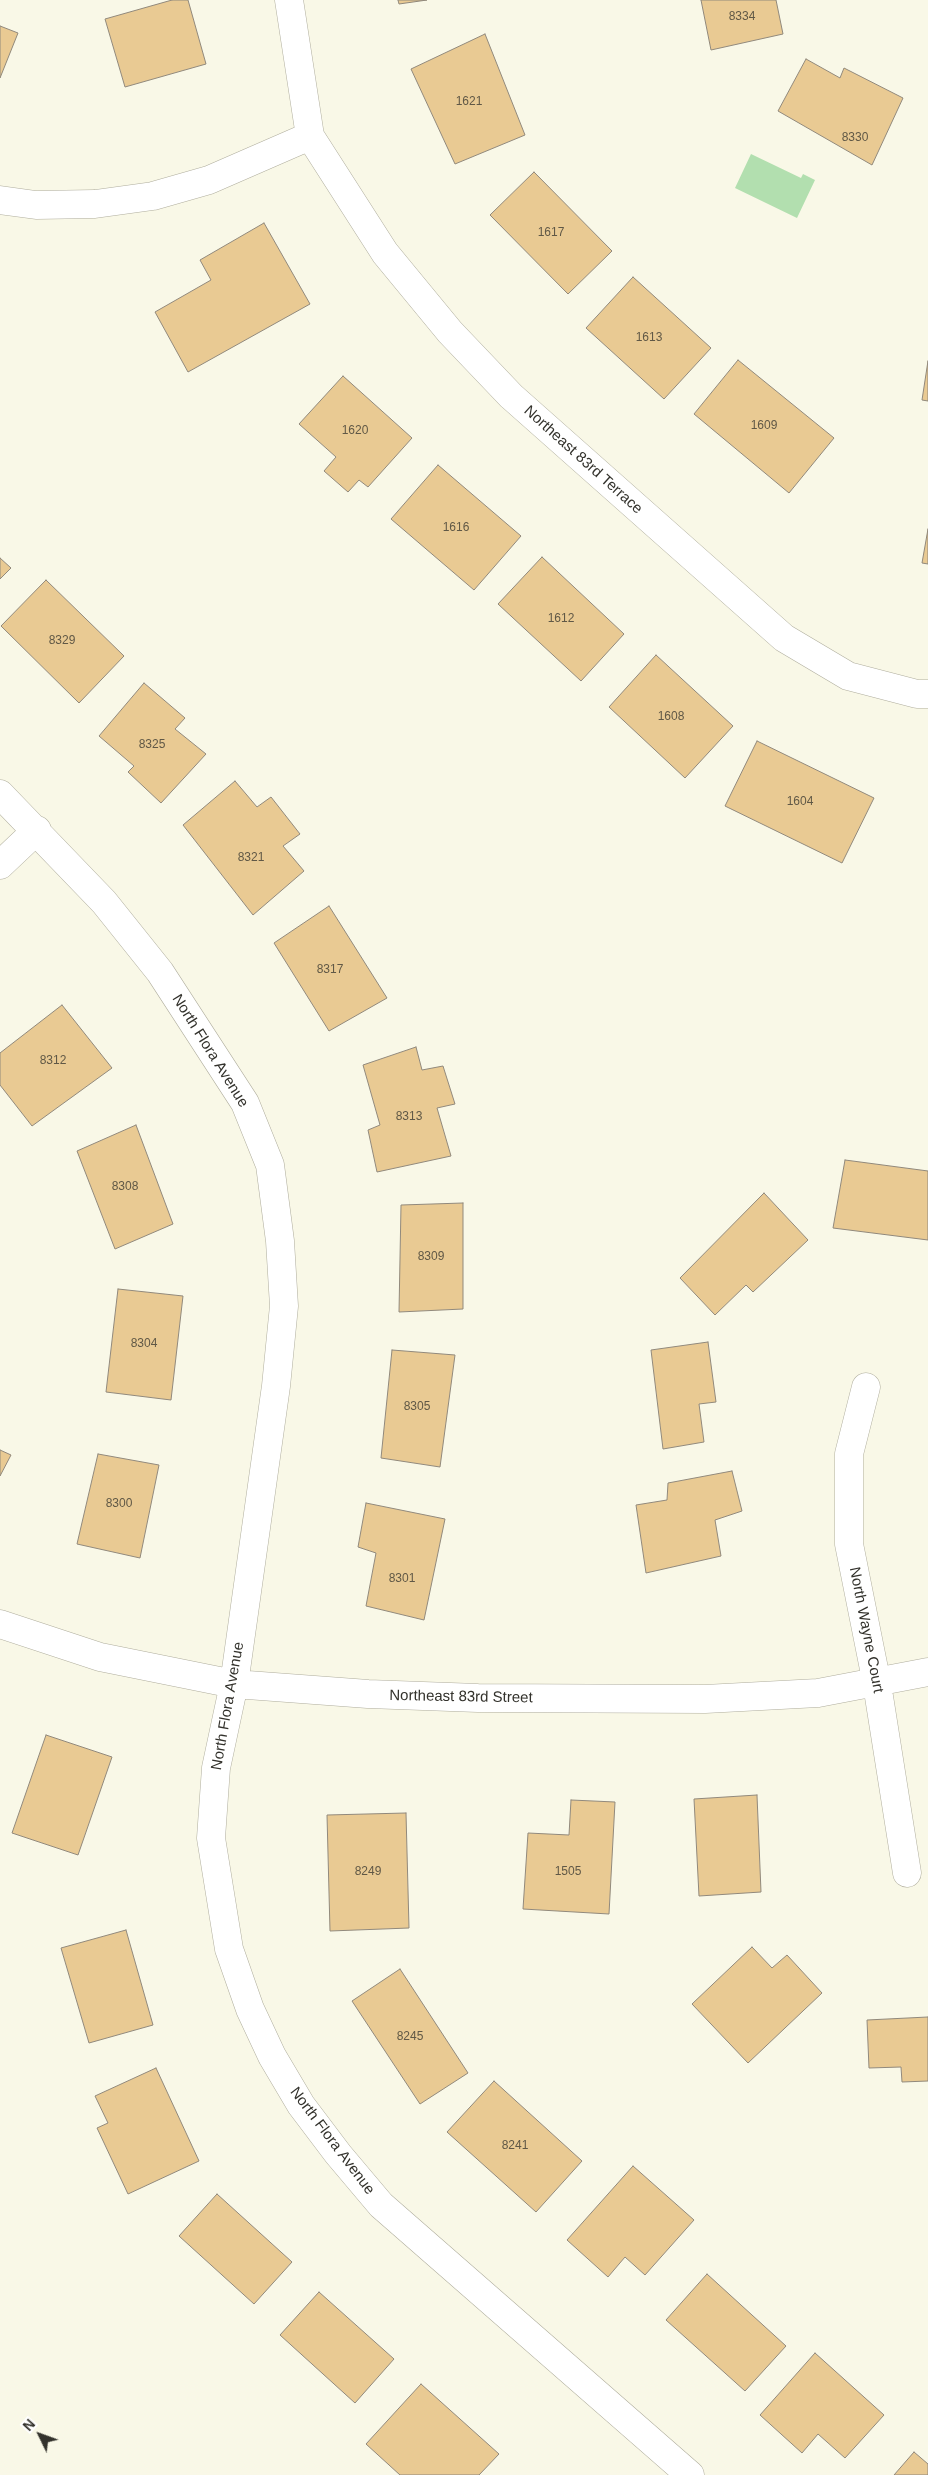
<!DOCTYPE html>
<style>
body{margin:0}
#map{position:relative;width:928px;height:2475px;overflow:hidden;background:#f9f8e7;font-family:Helvetica,sans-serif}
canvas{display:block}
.north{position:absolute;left:15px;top:2410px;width:50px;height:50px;-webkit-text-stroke:4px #fff;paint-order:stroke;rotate:312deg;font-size:14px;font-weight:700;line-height:20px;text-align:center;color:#33322c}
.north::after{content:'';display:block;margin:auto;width:18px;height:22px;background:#33322c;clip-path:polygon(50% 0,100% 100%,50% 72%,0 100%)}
</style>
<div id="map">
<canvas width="928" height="2475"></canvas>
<div class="north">N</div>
</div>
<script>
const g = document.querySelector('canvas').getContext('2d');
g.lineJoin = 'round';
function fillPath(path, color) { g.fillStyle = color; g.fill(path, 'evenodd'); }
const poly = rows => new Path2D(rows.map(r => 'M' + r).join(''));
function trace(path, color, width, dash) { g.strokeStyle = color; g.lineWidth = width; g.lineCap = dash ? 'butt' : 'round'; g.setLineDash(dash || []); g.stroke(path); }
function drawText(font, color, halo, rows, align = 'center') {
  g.font = font + ' Helvetica,sans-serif'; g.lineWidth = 4; g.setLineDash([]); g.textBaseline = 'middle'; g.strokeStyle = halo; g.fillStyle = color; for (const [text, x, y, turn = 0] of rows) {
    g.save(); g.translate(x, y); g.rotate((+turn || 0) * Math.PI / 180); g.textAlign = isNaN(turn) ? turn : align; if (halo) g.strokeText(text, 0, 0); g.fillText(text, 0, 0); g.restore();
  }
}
fillPath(poly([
 [751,154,801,178,803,174,815,180,797,218,735,188]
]), '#b2dfaf');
const building = poly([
 [172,0,188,0,206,64,125,87,105,19,172,0],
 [398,0,427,0,399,4,398,0],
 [701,0,776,0,783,34,711,50,701,0],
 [0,26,18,33,0,78,0,26],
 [485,34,525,135,455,164,411,69,485,34],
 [806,59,840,78,844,68,903,98,872,165,778,111,806,59],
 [534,172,612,251,568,294,490,215,534,172],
 [264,223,310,304,188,372,155,312,211,280,200,260,264,223],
 [633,277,711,348,664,399,586,328,633,277],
 [738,360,834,438,789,493,694,414,738,360],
 [928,361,928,401,922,400,928,361],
 [343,376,412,438,368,487,359,480,348,492,324,471,336,457,299,424,343,376],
 [438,465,521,536,474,590,391,519,438,465],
 [928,529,928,564,922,563,928,529],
 [542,557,624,634,581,681,498,604,542,557],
 [0,558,11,568,0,579,0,558],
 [46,580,124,656,79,703,1,626,46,580],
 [656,655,733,726,685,778,609,707,656,655],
 [144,683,185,718,175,729,206,754,161,803,128,772,134,766,99,736,144,683],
 [757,741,874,798,842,863,725,806,757,741],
 [235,781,257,807,271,797,300,834,283,846,304,871,253,915,183,825,235,781],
 [329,906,387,998,329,1031,274,943,329,906],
 [62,1005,112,1068,32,1126,0,1085,0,1053,62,1005],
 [416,1047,422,1070,443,1066,455,1104,437,1108,451,1156,377,1172,368,1130,380,1125,363,1065,416,1047],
 [136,1125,173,1224,115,1249,77,1151,136,1125],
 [845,1160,928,1171,928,1240,833,1228,845,1160],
 [764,1193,808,1240,753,1292,746,1285,715,1315,680,1278,764,1193],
 [463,1203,463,1309,399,1312,401,1205,463,1203],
 [118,1289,183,1296,171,1400,106,1392,118,1289],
 [708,1342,716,1402,699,1404,704,1442,663,1449,651,1350,708,1342],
 [392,1350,455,1355,440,1467,381,1458,392,1350],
 [0,1450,11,1455,0,1476,0,1450],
 [98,1454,159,1465,140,1558,77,1544,98,1454],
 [732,1471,742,1511,715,1520,721,1556,646,1573,636,1505,667,1500,668,1483,732,1471],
 [366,1503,445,1519,424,1620,366,1606,376,1553,358,1547,366,1503],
 [46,1735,112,1757,78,1855,12,1833,46,1735],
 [757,1795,761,1892,699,1896,694,1799,757,1795],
 [571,1800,615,1802,609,1914,523,1909,528,1833,569,1835,571,1800],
 [406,1813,409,1928,330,1931,327,1815,406,1813],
 [126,1930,153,2025,89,2043,61,1948,126,1930],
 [752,1947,772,1968,787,1955,822,1993,748,2063,692,2004,752,1947],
 [400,1969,468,2073,420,2104,352,2001,400,1969],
 [928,2017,928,2081,902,2082,901,2067,869,2068,867,2020,928,2017],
 [156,2068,199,2161,128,2194,97,2128,108,2123,95,2096,156,2068],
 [494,2081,582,2161,536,2212,447,2132,494,2081],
 [633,2166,694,2220,645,2275,625,2257,608,2277,567,2240,633,2166],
 [217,2194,292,2262,254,2304,179,2236,217,2194],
 [707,2274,786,2346,745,2391,666,2320,707,2274],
 [319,2292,394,2359,355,2403,280,2335,319,2292],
 [815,2353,884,2415,845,2458,818,2434,802,2453,760,2415,815,2353],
 [421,2384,499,2454,479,2475,400,2475,366,2444,421,2384],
 [914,2452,928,2464,928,2475,894,2475,914,2452]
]);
fillPath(building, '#e9ca93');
trace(building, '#91897c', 1);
const minor = poly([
 [289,0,310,136,385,253,450,332,511,396,784,638,848,676,917,694,928,694],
 [0,200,36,205,95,204,153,196,209,180,310,136],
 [0,794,104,902,160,972,245,1103,270,1165,280,1241,284,1306,276,1386,234,1684,216,1768,211,1838,229,1949,250,2009,272,2056,301,2105,338,2154,381,2205,690,2475],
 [0,865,37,830],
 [866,1387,849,1454,849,1544,877,1684,907,1873],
 [0,1624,100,1657,234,1684,368,1694,478,1698,705,1699,818,1693,928,1672]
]);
trace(minor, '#afad9d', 29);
trace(minor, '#fff', 28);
drawText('12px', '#605846', null, [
 ["8334",742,17],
 ["1621",469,102],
 ["8330",855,138],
 ["1617",551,233],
 ["1613",649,338],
 ["1609",764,426],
 ["1620",355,431],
 ["1616",456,528],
 ["1612",561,619],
 ["8329",62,641],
 ["1608",671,717],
 ["8325",152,745],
 ["1604",800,802],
 ["8321",251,858],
 ["8317",330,970],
 ["8312",53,1061],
 ["8313",409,1117],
 ["8308",125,1187],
 ["8309",431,1257],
 ["8304",144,1344],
 ["8305",417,1407],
 ["8300",119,1504],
 ["8301",402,1579],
 ["8249",368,1872],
 ["1505",568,1872],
 ["8245",410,2037],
 ["8241",515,2146]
]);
drawText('15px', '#33322c', '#fff', [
 ["Northeast 83rd Terrace",583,460,42],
 ["North Flora Avenue",210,1051,58],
 ["North Wayne Court",866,1630,79],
 ["Northeast 83rd Street",461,1697,1],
 ["North Flora Avenue",228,1706,-80],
 ["North Flora Avenue",332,2141,53]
]);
</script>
